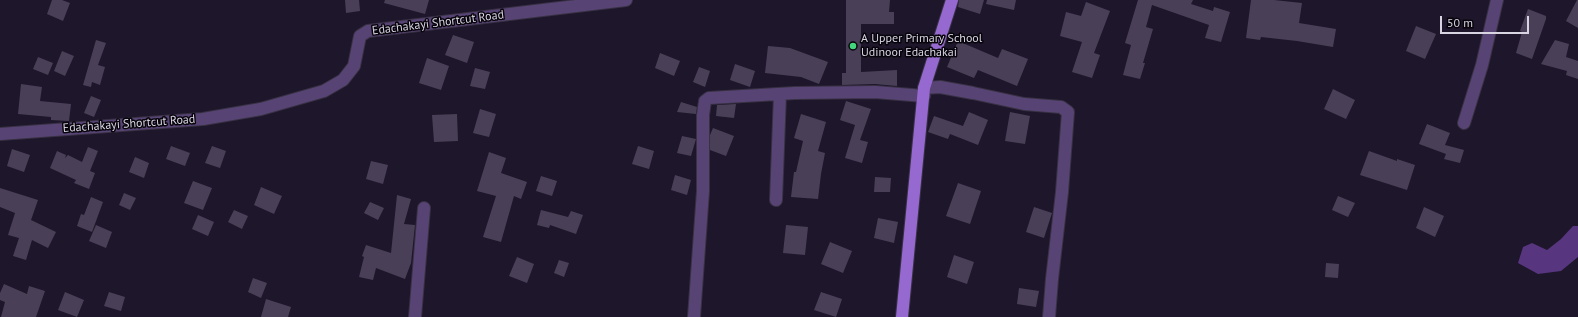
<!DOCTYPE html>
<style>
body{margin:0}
#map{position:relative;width:1578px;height:317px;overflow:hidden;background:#1e162a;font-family:"PT Sans",sans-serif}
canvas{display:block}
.scale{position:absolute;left:1440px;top:16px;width:89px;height:18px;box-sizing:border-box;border:2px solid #d9d4e2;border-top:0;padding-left:5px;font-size:12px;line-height:14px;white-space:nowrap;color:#d9d4e2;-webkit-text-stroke:3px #07040c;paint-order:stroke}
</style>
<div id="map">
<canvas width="1578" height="317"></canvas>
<div class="scale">50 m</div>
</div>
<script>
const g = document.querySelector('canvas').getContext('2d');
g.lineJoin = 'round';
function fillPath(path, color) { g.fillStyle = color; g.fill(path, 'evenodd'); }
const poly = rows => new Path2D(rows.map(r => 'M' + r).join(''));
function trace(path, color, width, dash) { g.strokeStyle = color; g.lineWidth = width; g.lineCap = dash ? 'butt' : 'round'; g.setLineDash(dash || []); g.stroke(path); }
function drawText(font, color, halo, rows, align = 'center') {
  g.font = font + ' "PT Sans",sans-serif'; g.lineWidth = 3; g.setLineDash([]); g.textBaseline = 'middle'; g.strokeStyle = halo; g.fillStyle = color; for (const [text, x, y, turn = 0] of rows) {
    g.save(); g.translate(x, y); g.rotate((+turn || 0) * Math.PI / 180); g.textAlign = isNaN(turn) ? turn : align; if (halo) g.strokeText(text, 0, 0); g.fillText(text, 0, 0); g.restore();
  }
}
fillPath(poly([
 [1573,226,1578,226,1578,257,1561,271,1538,274,1518,263,1523,247,1532,243,1547,250,1561,239]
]), '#57357f');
fillPath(poly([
 [52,0,62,0,70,3,63,21,47,14],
 [345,0,359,0,360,11,346,13],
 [385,0,429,0,425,14,384,3],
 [846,0,890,0,889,12,894,12,894,24,861,24,861,72,897,70,897,86,875,84,842,85,842,73,846,73],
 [959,0,984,0,980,14,958,7],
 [987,0,1016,0,1014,10,986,4],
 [1138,0,1193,0,1191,4,1213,11,1214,7,1230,12,1221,42,1205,38,1209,25,1152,5,1146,27,1153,29,1143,63,1145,63,1140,79,1123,75,1131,45,1125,43],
 [1251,0,1274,0,1302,3,1299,23,1336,29,1333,47,1297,41,1261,37,1260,40,1246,38],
 [1577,0,1578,0,1578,28,1566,21],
 [1086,2,1110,11,1094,53,1100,55,1092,78,1072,72,1082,42,1060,36,1066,12,1081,16],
 [1528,9,1546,16,1546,19,1532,59,1516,53,1522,32,1520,31],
 [1416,26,1436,34,1425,59,1406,51],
 [453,35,474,42,467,63,445,55],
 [96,40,106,43,98,65,105,67,100,85,92,82,91,87,83,85],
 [1555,40,1569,44,1566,57,1578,61,1578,79,1566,75,1567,71,1541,64],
 [958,41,998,58,1002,49,1028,59,1017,86,978,70,974,78,947,67],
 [768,46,790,48,828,62,819,84,801,77,765,73],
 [62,51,74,56,65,76,54,71],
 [660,53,680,61,674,76,655,68],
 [38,57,53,63,48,75,33,69],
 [427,58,449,66,441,90,419,83],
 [735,64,755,71,750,87,730,80],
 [699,67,710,71,705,87,693,82],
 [475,68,490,72,485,89,470,86],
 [21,84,42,87,40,101,71,104,69,121,51,120,51,117,18,114],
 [1333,89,1355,100,1346,119,1324,109],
 [91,96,101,100,94,117,84,113],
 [846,101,871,109,860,140,868,142,862,163,845,158,855,125,840,120],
 [681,102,697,107,696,114,677,112],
 [736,104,734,118,716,116,717,105],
 [480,109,496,114,489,137,473,133],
 [969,112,988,120,978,145,950,134,948,139,928,132,934,116,963,126],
 [1010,112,1030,116,1025,144,1005,141],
 [457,114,458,141,434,142,432,115],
 [801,114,826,122,818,151,825,153,821,174,818,199,791,197,794,172,796,172,803,141,794,138],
 [1427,124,1450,133,1445,145,1464,150,1460,163,1444,159,1446,154,1419,144],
 [713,128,734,136,726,156,710,150,710,135],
 [682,136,696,139,691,156,677,153],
 [171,146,190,153,185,166,166,159],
 [212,146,226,151,220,168,205,163],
 [638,146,654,151,649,169,632,164],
 [88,147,98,151,90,171,95,173,89,189,74,183,76,180,50,168,57,151,66,155,65,158,68,155,82,162],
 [12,149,30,155,24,172,7,166],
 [1369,151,1397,161,1397,159,1415,165,1407,190,1360,175],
 [489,152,506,158,501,173,527,182,521,199,514,196,501,242,483,237,496,196,477,191],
 [135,157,149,163,144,178,129,172],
 [371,161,388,165,383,184,366,179],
 [675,175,691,180,687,195,671,190],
 [541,176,557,181,552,196,536,191],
 [875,177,891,178,890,192,874,192],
 [193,181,212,188,203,210,184,203],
 [958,183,981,191,970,224,946,216],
 [261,187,282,196,274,214,254,205],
 [0,188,38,200,31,220,56,232,48,248,32,240,26,260,13,256,19,238,8,235,15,213,0,207],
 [124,193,136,198,130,210,119,205],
 [397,195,411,199,404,224,415,225,411,263,405,279,376,268,373,280,359,277,364,257,362,256,366,245,391,253],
 [1338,196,1355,203,1348,217,1332,210],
 [91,197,103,202,92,232,77,226,81,214,84,215],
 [370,202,384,208,378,220,364,213],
 [1034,207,1052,213,1044,238,1026,232],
 [1424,207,1444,216,1435,237,1416,228],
 [234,210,248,216,242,229,228,222],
 [541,210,568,217,571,211,583,215,576,234,550,225,549,228,537,225],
 [198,215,214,222,208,236,192,229],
 [878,218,898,222,894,243,874,238],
 [96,225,112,232,106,248,89,241],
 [786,225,808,227,805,255,783,253],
 [830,242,852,251,843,273,821,264],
 [954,255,974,262,967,284,947,277],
 [517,257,534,264,527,283,509,276],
 [559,260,569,263,564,277,554,273],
 [1326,263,1339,264,1338,278,1325,277],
 [253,278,267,283,261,298,248,292],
 [4,284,27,294,29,286,45,291,36,317,1,317,5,302,0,300,0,293],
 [1019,288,1039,291,1036,307,1017,304],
 [65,292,84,300,77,317,58,310],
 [109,292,125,297,121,311,104,306],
 [821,292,842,299,836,317,814,310],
 [266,299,291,307,288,317,261,317]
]), '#494057');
const minor = poly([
 [924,88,940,87,973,93,1024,104,1061,107,1068,112,1062,192,1052,279,1049,317],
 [1464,123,1482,65,1497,0],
 [0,134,203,119,261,109,324,91,343,80,354,66,360,36,368,31,626,0],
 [776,200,780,94],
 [415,317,424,208],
 [694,317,703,191,703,115,705,101,709,98,795,93,875,92,924,96]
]);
const major = poly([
 [902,317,924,88,952,0]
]);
trace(minor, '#383144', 14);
trace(major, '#383144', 14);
trace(minor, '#584474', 12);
trace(major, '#9669d0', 12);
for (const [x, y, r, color] of [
 [853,46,4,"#42d77b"]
]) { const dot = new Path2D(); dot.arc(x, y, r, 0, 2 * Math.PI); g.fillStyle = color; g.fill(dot); trace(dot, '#07040c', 1.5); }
drawText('12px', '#d9d4e2', '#07040c', [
 ["Edachakayi Shortcut Road",438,23,-7],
 ["Edachakayi Shortcut Road",129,124,-4]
]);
drawText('12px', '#d9d4e2', '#07040c', [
 ["A Upper Primary School",861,39],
 ["Udinoor Edachakai",861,53]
], 'left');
</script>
